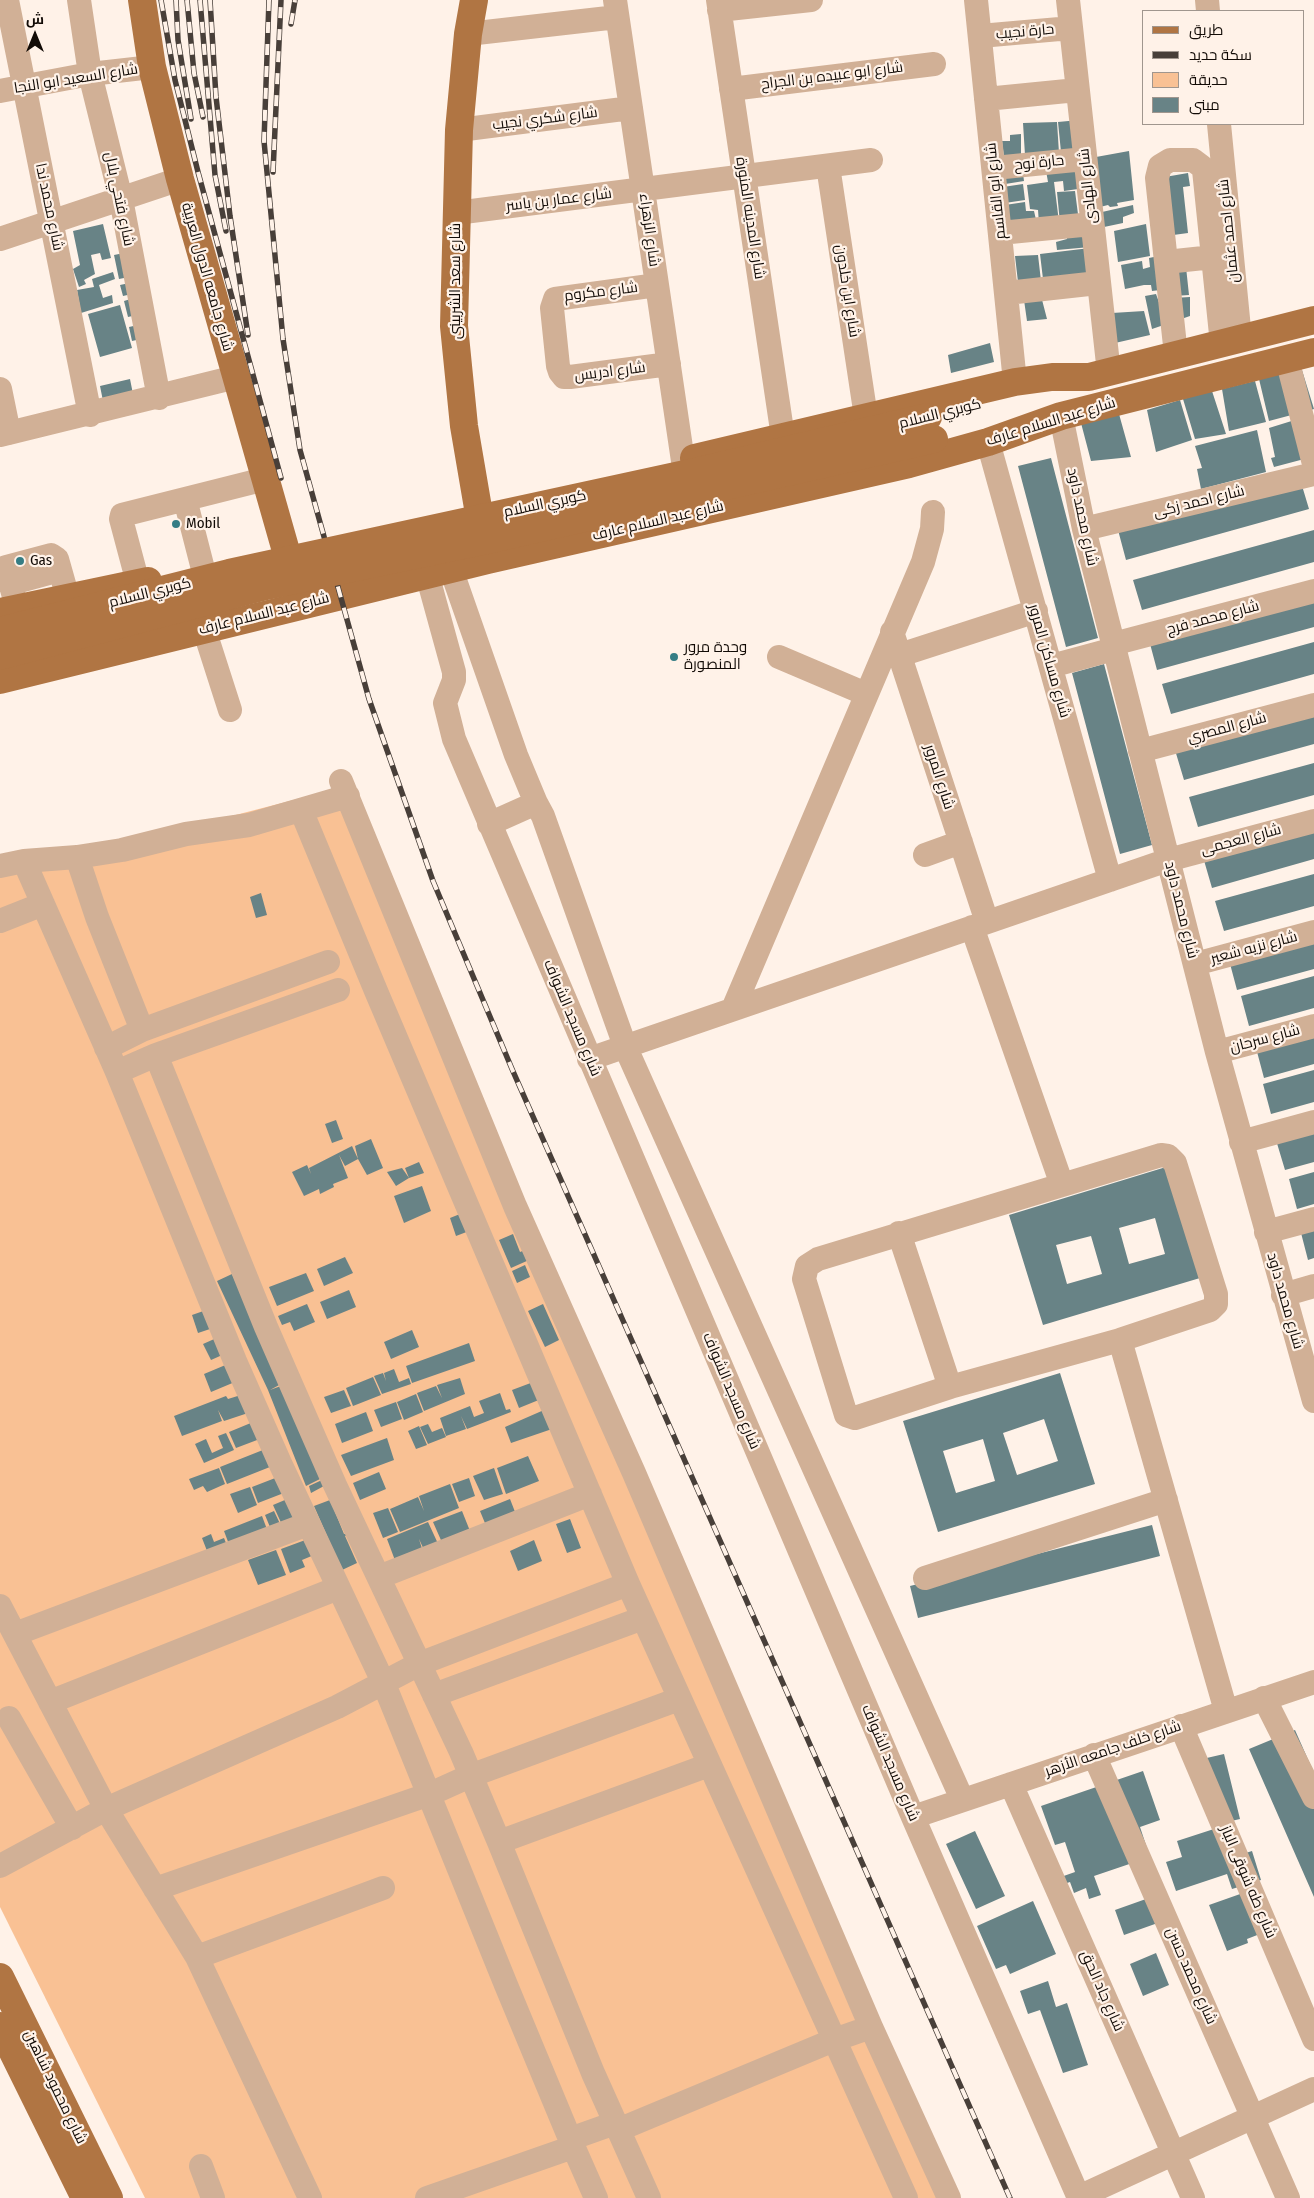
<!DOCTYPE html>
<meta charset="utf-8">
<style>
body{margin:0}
#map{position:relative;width:1314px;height:2198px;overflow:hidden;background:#fff2e8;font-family:"Fira Sans Condensed",Cairo,sans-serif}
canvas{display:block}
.legend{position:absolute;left:1142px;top:10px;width:162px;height:115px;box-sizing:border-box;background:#fff2e8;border:1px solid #a0968e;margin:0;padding:6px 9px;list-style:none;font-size:15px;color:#120b06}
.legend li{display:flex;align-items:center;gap:10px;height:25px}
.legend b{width:25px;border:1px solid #a0968e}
.north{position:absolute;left:10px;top:10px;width:50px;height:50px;-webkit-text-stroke:4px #fff2e8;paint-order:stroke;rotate:0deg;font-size:14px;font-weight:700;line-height:20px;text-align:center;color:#120b06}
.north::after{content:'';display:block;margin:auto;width:18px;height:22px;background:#120b06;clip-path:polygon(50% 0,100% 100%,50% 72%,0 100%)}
</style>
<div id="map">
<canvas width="1314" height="2198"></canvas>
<ul class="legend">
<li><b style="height:6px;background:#b07543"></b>طريق</li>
<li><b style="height:6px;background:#483f39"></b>سكة حديد</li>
<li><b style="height:14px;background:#f9c194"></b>حديقة</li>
<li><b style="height:14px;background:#688386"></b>مبنى</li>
</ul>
<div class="north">ش</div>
</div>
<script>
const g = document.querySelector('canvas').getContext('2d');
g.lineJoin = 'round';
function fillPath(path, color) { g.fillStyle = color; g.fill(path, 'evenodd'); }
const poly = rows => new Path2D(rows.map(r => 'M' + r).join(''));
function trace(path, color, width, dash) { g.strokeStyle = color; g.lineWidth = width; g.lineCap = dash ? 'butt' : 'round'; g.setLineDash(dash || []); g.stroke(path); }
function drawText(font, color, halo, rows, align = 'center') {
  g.font = font + ' "Fira Sans Condensed",Cairo,sans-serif'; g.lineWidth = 4.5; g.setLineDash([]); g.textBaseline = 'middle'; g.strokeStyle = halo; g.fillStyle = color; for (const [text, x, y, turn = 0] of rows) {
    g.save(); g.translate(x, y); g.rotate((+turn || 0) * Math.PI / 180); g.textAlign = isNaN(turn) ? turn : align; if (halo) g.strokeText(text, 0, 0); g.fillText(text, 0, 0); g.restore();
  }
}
fillPath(poly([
 [332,790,956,2198,145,2198,0,1907,0,876]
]), '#f9c194');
fillPath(poly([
 [1079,120,1083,151,1061,152,1058,122],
 [1057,122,1059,153,1025,155,1023,123],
 [1021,134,1021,157,1004,157,1002,141,1010,141,1010,135],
 [1129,151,1134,200,1117,203,1118,206,1110,207,1108,205,1092,209,1085,159],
 [1075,161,1078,189,1064,191,1063,181,1054,182,1059,222,1039,224,1038,210,1030,209,1027,185,1048,182,1045,165],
 [1022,166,1024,181,999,185,997,169],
 [1188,173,1190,186,1183,187,1188,233,1166,236,1159,178],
 [1023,184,1025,200,1005,203,1003,187],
 [1075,191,1079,222,1060,223,1057,192],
 [1025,202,1026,211,1034,211,1037,224,1008,226,1005,205],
 [1133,205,1134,213,1123,217,1123,223,1104,227,1102,212],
 [103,224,111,258,102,260,100,253,91,255,95,274,84,280,86,284,79,287,73,269,80,265,73,231],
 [1146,224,1150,256,1118,262,1114,231],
 [1087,226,1090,247,1057,250,1056,242,1067,239,1066,228],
 [1090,248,1093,275,1043,279,1040,254],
 [129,252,134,276,119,279,114,255],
 [1038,255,1041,281,1018,282,1015,256],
 [1163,255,1168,289,1152,291,1151,285,1144,285,1125,289,1121,265,1142,261,1143,269,1150,267,1149,258],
 [1186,267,1189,295,1174,296,1171,269],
 [113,272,115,279,99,285,103,298,112,295,113,303,81,313,77,290,94,287,92,279],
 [134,282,136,293,123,296,120,285],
 [1040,292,1047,319,1027,321,1023,293],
 [1156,294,1161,308,1173,298,1190,297,1190,316,1152,329,1145,296],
 [137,297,141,314,128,317,124,301],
 [120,305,132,348,100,357,88,314],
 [1144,311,1150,335,1115,343,1112,313],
 [147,323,150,337,132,341,129,327],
 [990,343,994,362,951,373,948,355],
 [1301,367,1314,409,1269,421,1259,379],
 [130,379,134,399,104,406,100,386],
 [1255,381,1266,422,1229,431,1222,389],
 [1212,391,1226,434,1195,439,1183,399],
 [1180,400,1192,440,1156,452,1147,410],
 [1119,414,1131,457,1091,461,1081,423],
 [1298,419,1308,458,1274,467,1271,458,1275,457,1269,428],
 [1257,430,1266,472,1201,489,1197,469,1202,468,1195,446],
 [1051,458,1098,638,1066,647,1018,466],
 [1300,479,1309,509,1126,560,1118,530],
 [1314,530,1314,562,1142,610,1133,580],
 [1314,594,1314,627,1157,670,1149,640],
 [1314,642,1314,674,1171,714,1162,684],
 [1104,664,1152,845,1120,854,1072,673],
 [1314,712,1314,744,1184,780,1175,750],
 [1314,763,1314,795,1198,827,1189,797],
 [1314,827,1314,859,1212,888,1203,857],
 [1314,874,1314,906,1224,931,1215,901],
 [261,893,267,915,256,918,250,897],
 [1314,936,1314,969,1237,990,1229,960],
 [1314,976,1314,1008,1249,1026,1241,996],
 [1314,1032,1314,1064,1264,1078,1256,1048],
 [1314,1070,1314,1102,1271,1114,1263,1084],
 [336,1120,343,1139,332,1143,325,1124],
 [1314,1130,1314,1162,1285,1170,1276,1140],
 [371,1139,383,1168,367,1175,358,1159,355,1146],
 [352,1146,358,1159,345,1166,339,1155,348,1178,333,1184,334,1187,320,1194,319,1189,304,1196,292,1172,307,1165,311,1174,309,1168],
 [419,1162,424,1173,409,1178,405,1168],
 [1166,1167,1200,1278,1043,1325,1009,1215],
 [1155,1218,1165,1254,1129,1264,1119,1228],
 [1091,1236,1102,1274,1067,1284,1056,1245],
 [402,1168,409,1178,396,1186,387,1172],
 [1314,1172,1314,1204,1297,1209,1289,1179],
 [422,1186,431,1211,404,1223,394,1196],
 [470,1210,477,1228,456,1236,450,1218],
 [1314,1226,1314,1258,1308,1260,1300,1229],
 [513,1234,520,1252,525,1250,529,1260,511,1268,499,1240],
 [345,1257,353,1273,324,1286,317,1269],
 [525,1265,530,1277,517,1283,512,1271],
 [306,1273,314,1291,277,1306,269,1287],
 [232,1274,281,1384,270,1390,297,1380,320,1479,306,1486,268,1390,217,1281],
 [349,1290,356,1307,327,1319,320,1302],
 [307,1304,315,1322,294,1331,290,1322,282,1325,278,1316],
 [543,1304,559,1340,545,1347,528,1311],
 [212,1308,219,1326,198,1333,192,1315],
 [412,1330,419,1347,391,1359,384,1342],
 [221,1336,229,1352,211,1360,203,1344],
 [469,1343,475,1361,412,1383,406,1366],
 [235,1361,242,1379,211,1392,204,1374],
 [394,1369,399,1382,409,1378,411,1384,382,1394,374,1376,383,1373,386,1381,384,1373],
 [1060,1373,1095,1484,938,1532,903,1421],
 [1044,1419,1058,1461,1017,1475,1003,1433],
 [983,1439,995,1481,956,1493,943,1451],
 [373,1377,381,1395,353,1406,346,1388],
 [460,1378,465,1394,424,1411,417,1393,436,1386,442,1398,437,1385],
 [544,1378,551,1395,519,1408,512,1390],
 [344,1390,351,1406,331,1413,324,1397],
 [500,1393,506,1410,510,1409,511,1412,467,1429,461,1416,466,1429,446,1436,440,1418,470,1406,474,1417,484,1413,479,1401],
 [244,1394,251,1412,224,1421,218,1410,222,1421,182,1436,174,1416,226,1396,228,1399],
 [416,1394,423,1412,404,1420,397,1402],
 [396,1402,402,1419,381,1427,374,1410],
 [544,1410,552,1429,511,1443,505,1427],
 [366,1412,373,1431,342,1443,335,1424],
 [258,1420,265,1437,236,1448,229,1432],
 [428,1424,432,1432,442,1428,446,1437,428,1444,420,1427],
 [419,1426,427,1445,416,1449,408,1431],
 [226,1433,234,1450,204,1463,195,1444,206,1439,212,1453,223,1448,218,1436],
 [387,1438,394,1460,351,1476,341,1455],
 [273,1446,280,1463,227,1484,220,1467],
 [528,1456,539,1481,506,1494,497,1468],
 [219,1468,225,1484,207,1492,203,1486,194,1490,189,1479],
 [494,1468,503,1494,484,1500,473,1476],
 [379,1472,386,1489,360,1500,353,1483],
 [283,1475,289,1491,258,1503,252,1487],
 [469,1478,475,1496,459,1502,452,1484],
 [322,1480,344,1534,358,1531,345,1536,357,1563,342,1570,314,1506,330,1500,324,1486,311,1493,309,1486],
 [450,1484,459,1508,400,1532,390,1509,418,1497,424,1511,419,1496],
 [250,1487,257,1505,238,1513,230,1494],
 [292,1497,301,1520,283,1527,273,1505],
 [510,1499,517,1517,487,1528,480,1511],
 [388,1508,398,1532,383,1538,373,1513],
 [274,1511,282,1528,272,1532,265,1515],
 [462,1511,472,1536,444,1547,433,1522],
 [262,1516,268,1532,230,1547,224,1531],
 [570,1519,581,1548,567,1553,556,1524],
 [428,1522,440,1548,425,1552,419,1539,423,1552,396,1563,387,1539],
 [1152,1525,1160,1556,918,1618,910,1586],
 [211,1534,214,1542,224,1538,228,1548,209,1556,202,1538],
 [308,1539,314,1555,302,1560,305,1567,290,1573,281,1549],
 [534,1540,542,1561,518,1571,510,1551],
 [276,1550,286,1575,258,1585,248,1560],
 [1295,1730,1314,1773,1314,1897,1249,1749],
 [1224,1754,1240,1819,1214,1825,1198,1760],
 [1143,1771,1160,1820,1140,1827,1150,1857,1094,1876,1101,1895,1089,1899,1086,1888,1074,1893,1070,1882,1061,1885,1058,1878,1075,1872,1065,1842,1055,1845,1041,1806],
 [1217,1828,1227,1859,1252,1851,1261,1880,1232,1889,1227,1874,1176,1891,1166,1862,1182,1857,1177,1841],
 [975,1831,1005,1896,976,1909,946,1844],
 [1243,1893,1265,1932,1247,1939,1248,1943,1227,1951,1209,1905],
 [1160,1894,1169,1919,1124,1935,1115,1910],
 [1033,1901,1056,1954,1010,1974,1006,1965,996,1969,977,1926],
 [1156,1953,1169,1985,1143,1996,1130,1964],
 [1048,1981,1056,2007,1067,2003,1088,2065,1063,2073,1040,2010,1028,2014,1020,1991]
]), '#688386');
trace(poly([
 [7,0,90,415],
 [79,0,90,74,121,199,159,398],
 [615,0,683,461],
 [718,0,783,437],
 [976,0,1015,382],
 [1068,0,1109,373],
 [1207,0,1208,11],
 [719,10,811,0],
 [468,34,617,17],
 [980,36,1071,28],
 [731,89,934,64],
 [0,91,90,74,152,67],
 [986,99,1077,90],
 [1219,124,1240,339],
 [459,130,631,108],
 [828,166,866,417],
 [994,168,1085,159],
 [456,213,871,160],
 [1000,233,1092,224],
 [0,239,180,179],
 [1166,262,1213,257],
 [657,285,555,299,552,308,558,366,560,372,564,377,570,377,669,364],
 [1007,293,1098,283],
 [1176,355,1157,178,1160,166,1170,160,1193,160,1201,166,1204,170,1222,344],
 [1287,359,1314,464],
 [0,389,9,433],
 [1061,416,1084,529,1217,1052,1314,1401],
 [0,435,236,377],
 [988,442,1110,880],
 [185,499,203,569],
 [1084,529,1314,474],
 [451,569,516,755,536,803],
 [427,574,454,672,454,680,445,703,454,739,913,1817,1079,2198],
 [138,583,121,519,122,515,265,479],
 [9,584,60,570],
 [17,608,6,567,51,555,57,559,68,598],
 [204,629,230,710],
 [892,632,987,922],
 [1113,644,1314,591],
 [900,655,1036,611],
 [779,657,866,694],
 [1051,666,1114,649],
 [1140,751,1314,705],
 [341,781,515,1206,634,1473,871,2027,949,2198],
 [301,810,376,991,628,1584,906,2198],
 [489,824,536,803,543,816,625,1046,962,1799],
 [925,855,961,842],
 [77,857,97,917,142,1030,106,1048],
 [24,861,117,1072,235,1361,280,1463,384,1684,506,1985,570,2139,596,2198],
 [0,866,24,861,77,857,122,850,186,834,249,825,348,796],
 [0,921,43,904],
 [972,927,1062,1185],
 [1195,964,1314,932],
 [733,1009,923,562,932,529,933,512],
 [142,1030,328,962],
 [1217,1052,1314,1026],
 [156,1055,338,990],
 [589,1059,1168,860,1314,821],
 [117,1072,156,1055,266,1327,335,1485,461,1752,499,1842,593,2073,649,2198],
 [1241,1142,1314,1122],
 [1161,1155,1168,1156,1175,1163,1216,1294,1216,1304,1210,1310,1120,1340,950,1387,855,1418,846,1415,804,1279,807,1266,818,1259,1161,1155],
 [1266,1232,1314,1219],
 [899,1233,950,1387],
 [1283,1295,1314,1286],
 [1120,1340,1226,1711],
 [379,1577,590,1494],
 [925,1578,1166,1500],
 [0,1606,106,1809,197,1957,310,2198],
 [15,1634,308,1524],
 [434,1695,643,1618],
 [1264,1698,1314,1797],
 [50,1702,338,1588],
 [9,1718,72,1828],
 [1181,1726,1314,2039],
 [1094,1755,1288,2198],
 [1011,1784,1193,2198],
 [913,1817,1314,1682],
 [499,1842,709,1765],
 [0,1866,106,1809,337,1707,419,1664,628,1584],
 [155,1889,430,1794,470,1776,679,1699],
 [197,1957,383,1888],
 [618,2130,834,2040,871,2027],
 [570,2139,615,2123],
 [201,2166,213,2198],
 [1079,2197,1314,2089],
 [427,2198,573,2147]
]), '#d1b096', 24);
trace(poly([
 [142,0,152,67,180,179,286,551],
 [474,0,468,34,459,130,454,326,464,426,484,543],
 [694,458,1015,382,1052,377,1089,377,1314,320],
 [0,612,148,581],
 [0,680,488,560,909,464,988,442,1061,416,1314,352],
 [0,1977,109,2198],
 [0,2026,85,2198]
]), '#b07543', 28);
const rail = poly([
 [161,0,175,80,198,172,281,478],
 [176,0,178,40,191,119],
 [187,0,194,73,203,117],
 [200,0,215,175,226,231],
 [210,0,216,97,230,216,248,335],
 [269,0,264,141,283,339,300,450,369,699,433,881,512,1069,1010,2198],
 [291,24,295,0],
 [273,172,281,0]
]);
trace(rail, '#483f39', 5.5);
trace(rail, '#fff2e8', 4, [11]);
trace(poly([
 [0,631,229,573,699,471,928,417],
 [0,656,266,586,487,540,934,439]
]), '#b07543', 28);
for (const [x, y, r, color] of [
 [176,524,5,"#357d84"],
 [20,561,5,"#357d84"],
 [674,657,5,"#357d84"]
]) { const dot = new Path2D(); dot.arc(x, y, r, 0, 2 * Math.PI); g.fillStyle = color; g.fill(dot); trace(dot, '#fff2e8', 2); }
drawText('15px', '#120b06', '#fff2e8', [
 ["حارة نجيب",1025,32,-5],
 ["شارع ابو عبيده بن الجراح",832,76,-7],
 ["شارع السعيد ابو النجا",76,79,-9],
 ["شارع شكري نجيب",545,119,-7],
 ["حارة نوح",1039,163,-6],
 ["شارع الهادى",1088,186,-96],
 ["شارع ابو القاسم",996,191,-96],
 ["شارع فتحي بلال",119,199,78],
 ["شارع عمار بن ياسر",559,200,-7],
 ["شارع محمد ندا",49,207,78],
 ["شارع المدينه المنورة",750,218,81],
 ["شارع الزهراء",649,230,82],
 ["شارع احمد عثمان",1229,231,-96],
 ["شارع جامعه الدول العربية",207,277,74],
 ["شارع سعد الشربينى",456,281,-90],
 ["شارع ابن خلدون",847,291,81],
 ["شارع مكروم",601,292,-7],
 ["شارع ادريس",610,372,-7],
 ["كوبري السلام",940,414,-14],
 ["شارع عبد السلام عارف",1051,422,-17],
 ["شارع احمد زكى",1199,502,-14],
 ["كوبري السلام",545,504,-12],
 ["شارع محمد داود",1082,517,78],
 ["شارع عبد السلام عارف",658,521,-13],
 ["كوبري السلام",150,593,-14],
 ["شارع عبد السلام عارف",264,614,-14],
 ["شارع محمد فرج",1213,618,-15],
 ["شارع مساكن المرور",1049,661,74],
 ["شارع المصري",1227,728,-15],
 ["شارع المرور",939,777,72],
 ["شارع العجمى",1241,840,-15],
 ["شارع محمد داود",1181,910,76],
 ["شارع نزيه شعير",1254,948,-15],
 ["شارع مسجد الشواف",572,1018,67],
 ["شارع سرحان",1265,1039,-15],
 ["شارع محمد داود",1285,1301,74],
 ["شارع مسجد الشواف",731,1391,67],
 ["شارع خلف جامعه الأزهر",1113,1749,-19],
 ["شارع مسجد الشواف",890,1763,67],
 ["شارع طه شوقى الباز",1248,1882,67],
 ["شارع محمد حسن",1191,1976,66],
 ["شارع جاد الحق",1102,1991,66],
 ["شارع محمود شاهين",55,2087,64]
]);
drawText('15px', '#120b06', '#fff2e8', [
 ["Mobil",186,524],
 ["Gas",30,561],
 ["وحدة مرور",684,648],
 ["المنصورة",684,665]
], 'left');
</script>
